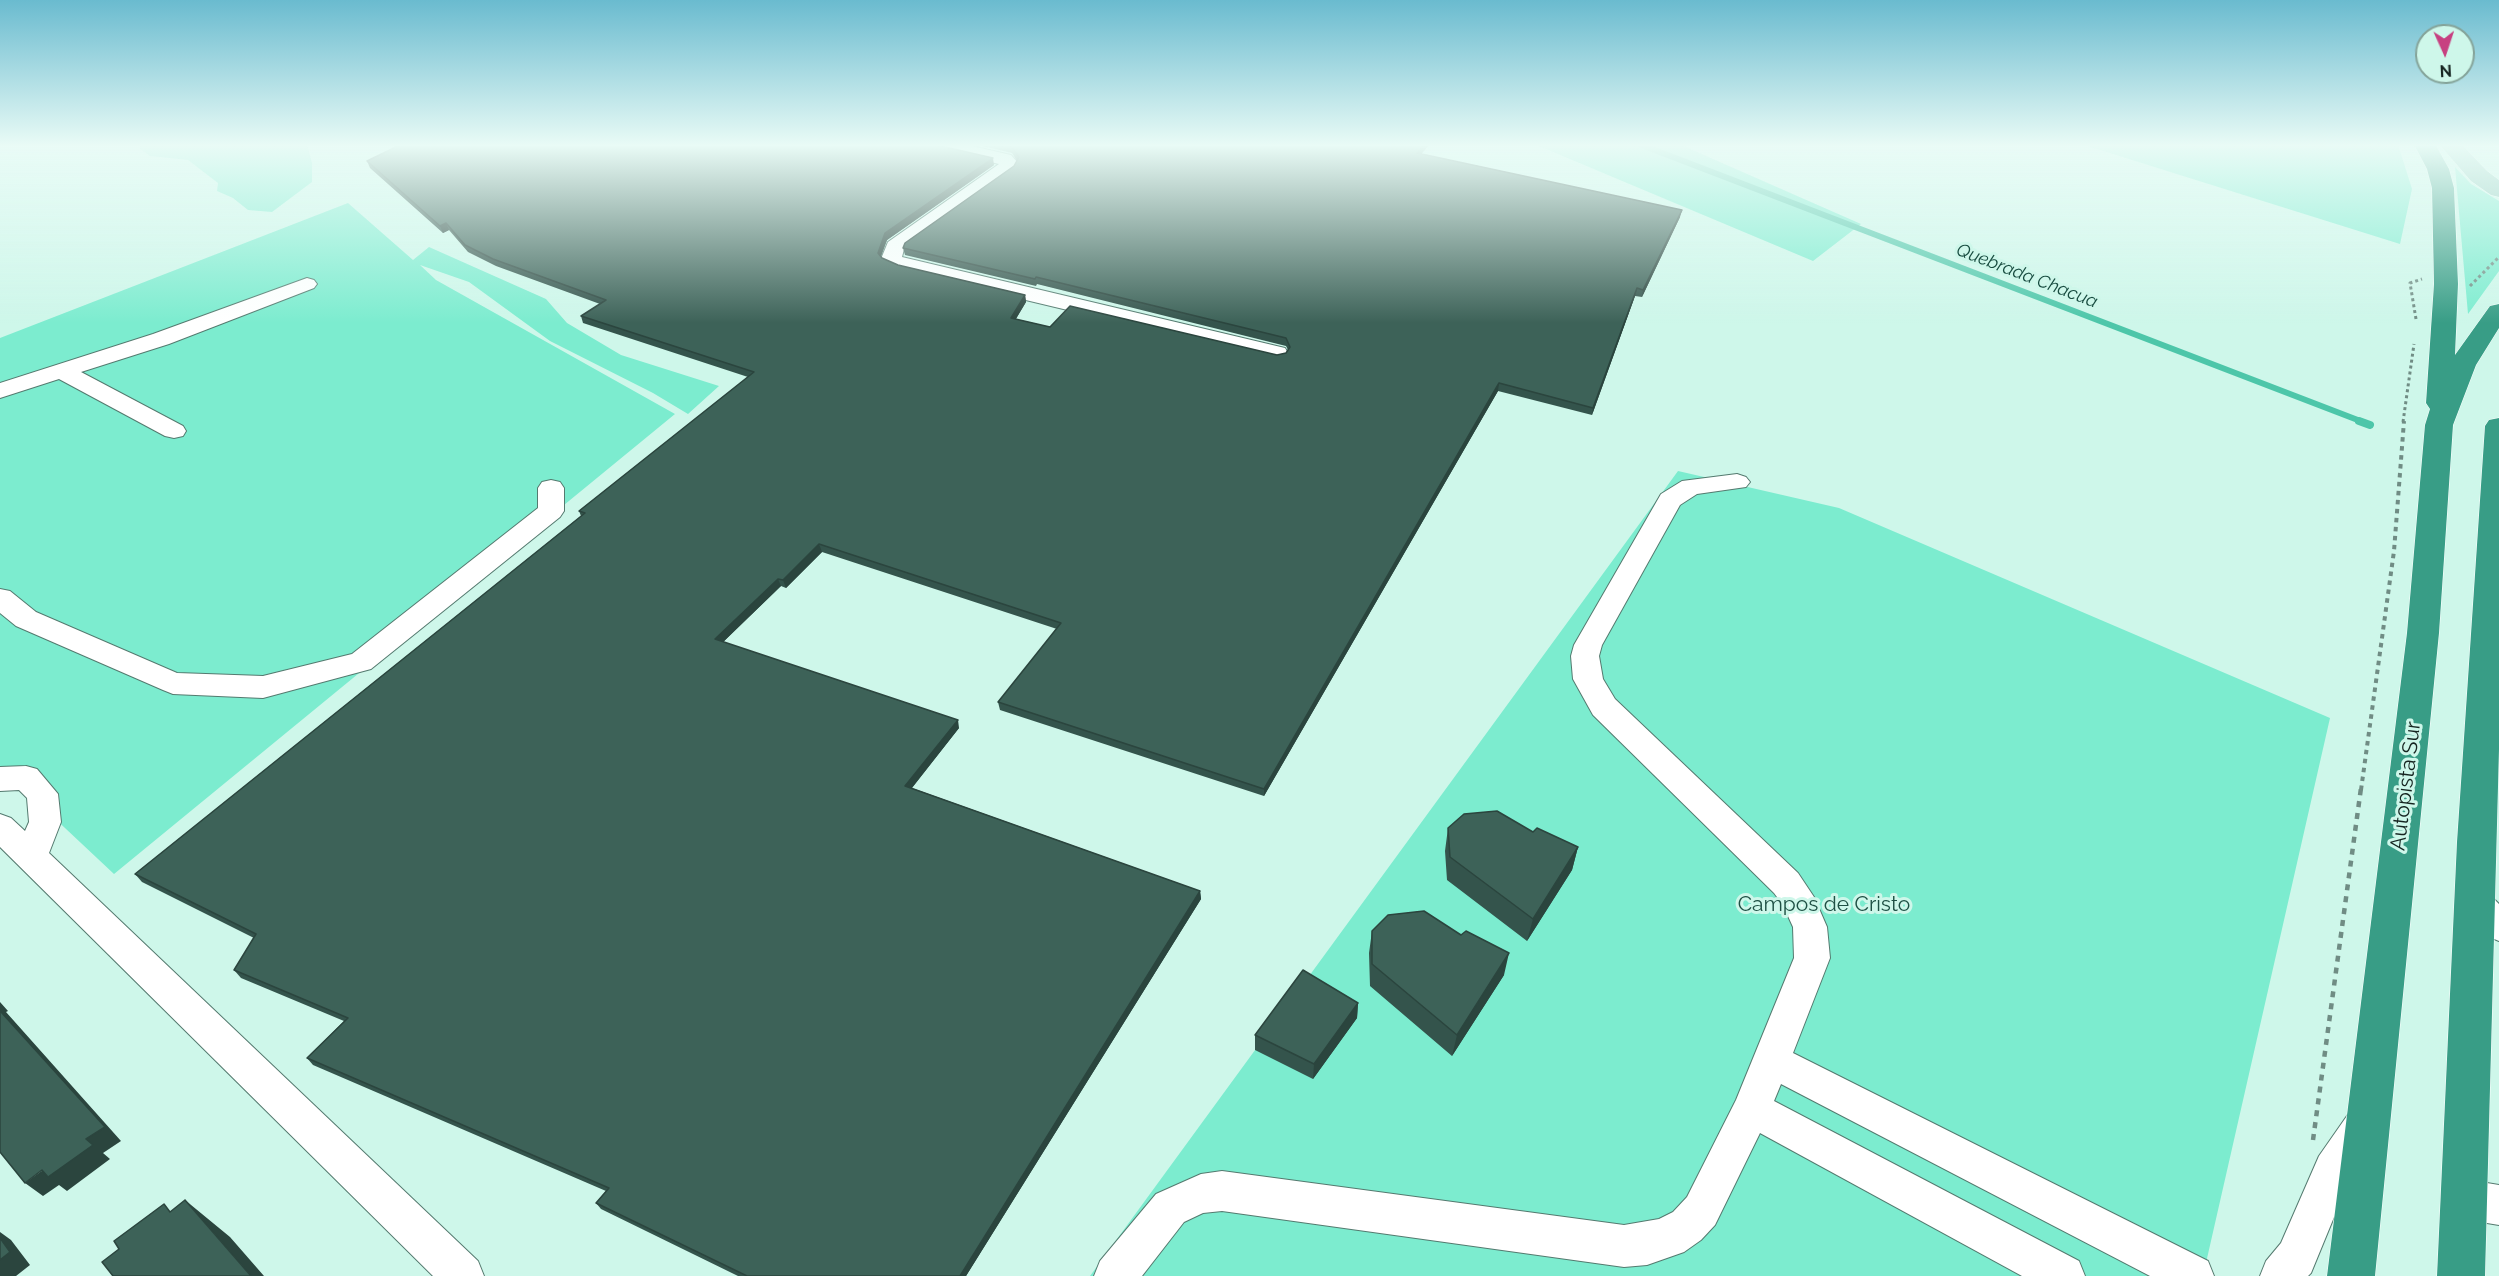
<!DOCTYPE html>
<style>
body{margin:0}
#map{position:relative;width:2499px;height:1276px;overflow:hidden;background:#cef7ea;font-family:Raleway,sans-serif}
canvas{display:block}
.north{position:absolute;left:2415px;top:24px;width:60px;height:60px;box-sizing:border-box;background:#cef7ea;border:2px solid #84a399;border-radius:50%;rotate:177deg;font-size:16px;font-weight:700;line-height:24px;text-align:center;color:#152420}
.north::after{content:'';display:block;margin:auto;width:21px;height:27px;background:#c74181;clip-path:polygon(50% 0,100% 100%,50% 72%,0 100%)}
</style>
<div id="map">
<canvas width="2499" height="1276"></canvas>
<div class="north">N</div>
</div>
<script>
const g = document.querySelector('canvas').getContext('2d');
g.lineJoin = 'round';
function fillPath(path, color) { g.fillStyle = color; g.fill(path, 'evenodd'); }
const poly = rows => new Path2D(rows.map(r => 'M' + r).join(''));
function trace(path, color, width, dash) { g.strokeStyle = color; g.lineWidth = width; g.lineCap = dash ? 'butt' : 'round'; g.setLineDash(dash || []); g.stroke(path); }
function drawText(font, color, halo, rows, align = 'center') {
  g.font = font + ' Raleway,sans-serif'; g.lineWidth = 6; g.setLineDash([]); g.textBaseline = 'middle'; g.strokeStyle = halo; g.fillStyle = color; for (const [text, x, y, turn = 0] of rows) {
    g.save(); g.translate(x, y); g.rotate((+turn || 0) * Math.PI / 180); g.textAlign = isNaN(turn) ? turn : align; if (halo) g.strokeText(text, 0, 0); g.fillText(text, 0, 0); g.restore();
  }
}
fillPath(poly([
 [144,144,307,144,312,163,312,182,272,212,248,210,233,198,217,191,218,183,188,160,150,156,139,148],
 [1534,144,1679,144,1861,224,1813,261],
 [2081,144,2398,144,2412,189,2400,244],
 [2455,167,2471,184,2499,201,2499,271,2468,314],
 [348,203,413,260,429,247,546,299,567,323,621,355,719,386,688,414,653,393,550,341,469,282,420,265,436,280,675,414,114,874,0,767,0,338],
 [1678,471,1839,508,2330,718,2203,1276,1090,1276]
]), '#7ceccf');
trace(poly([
 [1639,144,2363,422]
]), '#4dc6a9', 6);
trace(poly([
 [2359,421,2370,425]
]), '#4dc6a9', 8);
const minor = poly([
 [928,144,963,144,1011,155,1018,163,1014,171,904,249,902,257,1285,348,1288,353,1285,358,1277,360,900,270,884,263,881,259,888,242,999,164,931,148,928,144],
 [307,278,314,280,317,284,314,288,169,344,81,372,183,426,186,431,183,436,174,438,165,436,59,379,0,398,0,383,153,334,307,278],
 [1737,474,1746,477,1750,482,1746,487,1697,494,1680,505,1602,645,1599,656,1603,679,1615,699,1798,873,1814,897,1827,927,1830,958,1793,1053,2208,1261,2214,1276,2150,1276,1781,1084,1774,1101,2079,1261,2085,1276,2022,1276,1760,1133,1715,1225,1701,1240,1684,1252,1647,1265,1624,1267,1222,1211,1203,1213,1184,1222,1142,1276,1094,1276,1100,1261,1156,1194,1201,1174,1222,1171,1624,1225,1659,1219,1673,1212,1687,1197,1736,1100,1794,958,1793,927,1783,905,1774,893,1593,715,1573,679,1571,656,1574,645,1661,494,1682,481,1737,474],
 [551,480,560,482,564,488,564,511,560,517,371,669,263,698,173,694,163,690,16,626,0,613,0,589,10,591,36,612,177,673,263,676,352,654,538,508,538,488,542,482,551,480],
 [26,766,37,769,58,794,61,822,49,853,478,1261,484,1276,433,1276,0,847,0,814,11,818,25,831,29,822,27,798,19,790,0,791,0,767,26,766],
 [2474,887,2486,891,2499,904,2499,941,2487,936,2462,911,2457,901,2462,891,2474,887],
 [2363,1108,2377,1113,2382,1126,2348,1183,2311,1273,2308,1276,2260,1276,2266,1261,2281,1243,2319,1156,2349,1113,2363,1108],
 [2463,1179,2499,1185,2499,1225,2463,1219,2449,1213,2443,1199,2449,1185,2463,1179]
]);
const major = poly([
 [2439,144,2461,144,2487,171,2499,180,2499,197,2491,195,2471,181,2439,144]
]);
const highway = poly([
 [2414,144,2435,144,2449,169,2454,188,2458,284,2455,355,2490,306,2499,304,2499,328,2476,365,2453,425,2439,633,2375,1276,2327,1276,2407,633,2425,425,2430,409,2426,403,2434,284,2432,188,2427,169,2414,144],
 [2499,418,2499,749,2485,1276,2437,1276,2457,842,2485,426,2489,420,2499,418]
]);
trace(minor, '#547a6f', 2);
trace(major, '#fff', 1);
trace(highway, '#fff', 1);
trace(poly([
 [2470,286,2499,257],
 [2416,319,2410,283,2422,279],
 [2403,422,2414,344]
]), '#708c84', 3, [3, 3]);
trace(poly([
 [2361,790,2394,551,2404,421]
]), '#708c84', 4, [4.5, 4.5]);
trace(poly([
 [2313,1140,2361,788]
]), '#708c84', 4.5, [6, 6]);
fillPath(minor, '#fff');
fillPath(major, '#88c4b6');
fillPath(highway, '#389d86');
fillPath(poly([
 [388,144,932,144,994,165,887,240,881,257,882,258,898,265,1025,295,1026,302,1016,319,1050,327,1277,355,1286,353,1288,350,1286,346,1037,284,1036,286,905,255,903,248,1014,166,1017,161,1012,153,974,144,1430,144,1421,154,1680,217,1642,297,1635,296,1592,415,1498,391,1264,796,1000,710,998,702,1057,629,822,552,786,588,781,586,723,642,959,728,912,788,1200,891,1201,899,966,1276,738,1276,601,1209,596,1203,606,1191,313,1065,307,1058,344,1021,241,978,234,970,254,938,142,882,135,874,581,516,579,511,748,377,583,323,581,316,600,304,496,266,468,252,449,230,443,233,370,168,367,161,397,147],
 [1448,828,1533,832,1578,847,1572,870,1527,941,1447,880,1445,851],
 [1372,931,1504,975,1452,1056,1370,986,1369,953],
 [1358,1003,1357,1018,1313,1079,1255,1050,1255,1035]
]), '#34544c');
fillPath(poly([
 [1425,144,1430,144,1416,160,1417,153],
 [993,158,994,165,887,240,879,260,878,253,885,233],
 [1682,210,1680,217,1642,297,1643,290],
 [446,223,449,230,443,233,440,226],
 [1637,288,1635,296,1592,415,1593,408],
 [1025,295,1026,302,1012,325,1011,318],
 [1499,383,1498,391,1264,796,1264,789],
 [819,544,822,552,786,588,783,580],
 [778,579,781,586,718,647,715,639],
 [958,720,959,728,907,794,905,786],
 [1578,847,1572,870,1527,941,1533,919],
 [1200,891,1201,899,966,1276,960,1276],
 [1509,953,1504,975,1452,1056,1457,1035],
 [0,1002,8,1011,6,1012,121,1141,103,1153,110,1159,67,1191,59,1185,43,1196,25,1183,86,1139,0,1011],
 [1358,1003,1357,1018,1313,1079,1314,1064],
 [185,1200,230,1237,264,1276,251,1276],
 [0,1232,11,1240,30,1265,16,1276,0,1276]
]), '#2b453e');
const building = poly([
 [402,144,932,144,993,158,885,233,878,253,882,258,898,265,1025,295,1011,318,1050,327,1070,306,1277,355,1286,353,1290,347,1286,338,1036,277,1035,279,903,248,905,243,1014,166,1019,157,1011,146,1002,144,1425,144,1417,153,1682,210,1643,290,1637,288,1593,408,1499,383,1264,789,998,702,1061,623,819,544,783,580,778,579,715,639,958,720,905,786,1200,891,960,1276,747,1276,596,1203,609,1188,307,1058,348,1018,234,970,256,934,135,874,585,513,579,511,754,372,581,316,606,300,493,259,465,245,446,223,440,226,367,161,402,144],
 [1497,811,1533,832,1537,828,1578,847,1533,919,1450,857,1448,828,1464,814,1497,811],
 [1424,911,1461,935,1466,931,1509,953,1457,1035,1372,964,1372,931,1388,915,1424,911],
 [1303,970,1358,1003,1314,1064,1255,1035,1303,970],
 [0,1011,105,1127,86,1139,93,1145,48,1177,42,1170,25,1183,0,1152,0,1011],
 [185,1200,251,1276,113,1276,102,1262,119,1249,114,1241,164,1204,170,1212,185,1200],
 [0,1238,10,1252,0,1260,0,1238]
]);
fillPath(building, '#3d6258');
trace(building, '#2b453e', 1.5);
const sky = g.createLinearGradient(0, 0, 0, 323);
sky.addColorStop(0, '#6abbcf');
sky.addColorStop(0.45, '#e9fbf6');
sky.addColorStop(1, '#e9fbf600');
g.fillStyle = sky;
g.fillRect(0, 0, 2499, 323);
drawText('italic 18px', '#184c40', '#cef7ea', [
 ["Quebrada Chacua",2027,276,21]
]);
drawText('21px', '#152420', '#cef7ea', [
 ["Autopista Sur",2406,786,-83]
]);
drawText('21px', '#1e5044', '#cef7ea', [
 ["Campos de Cristo",1824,905]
]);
</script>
